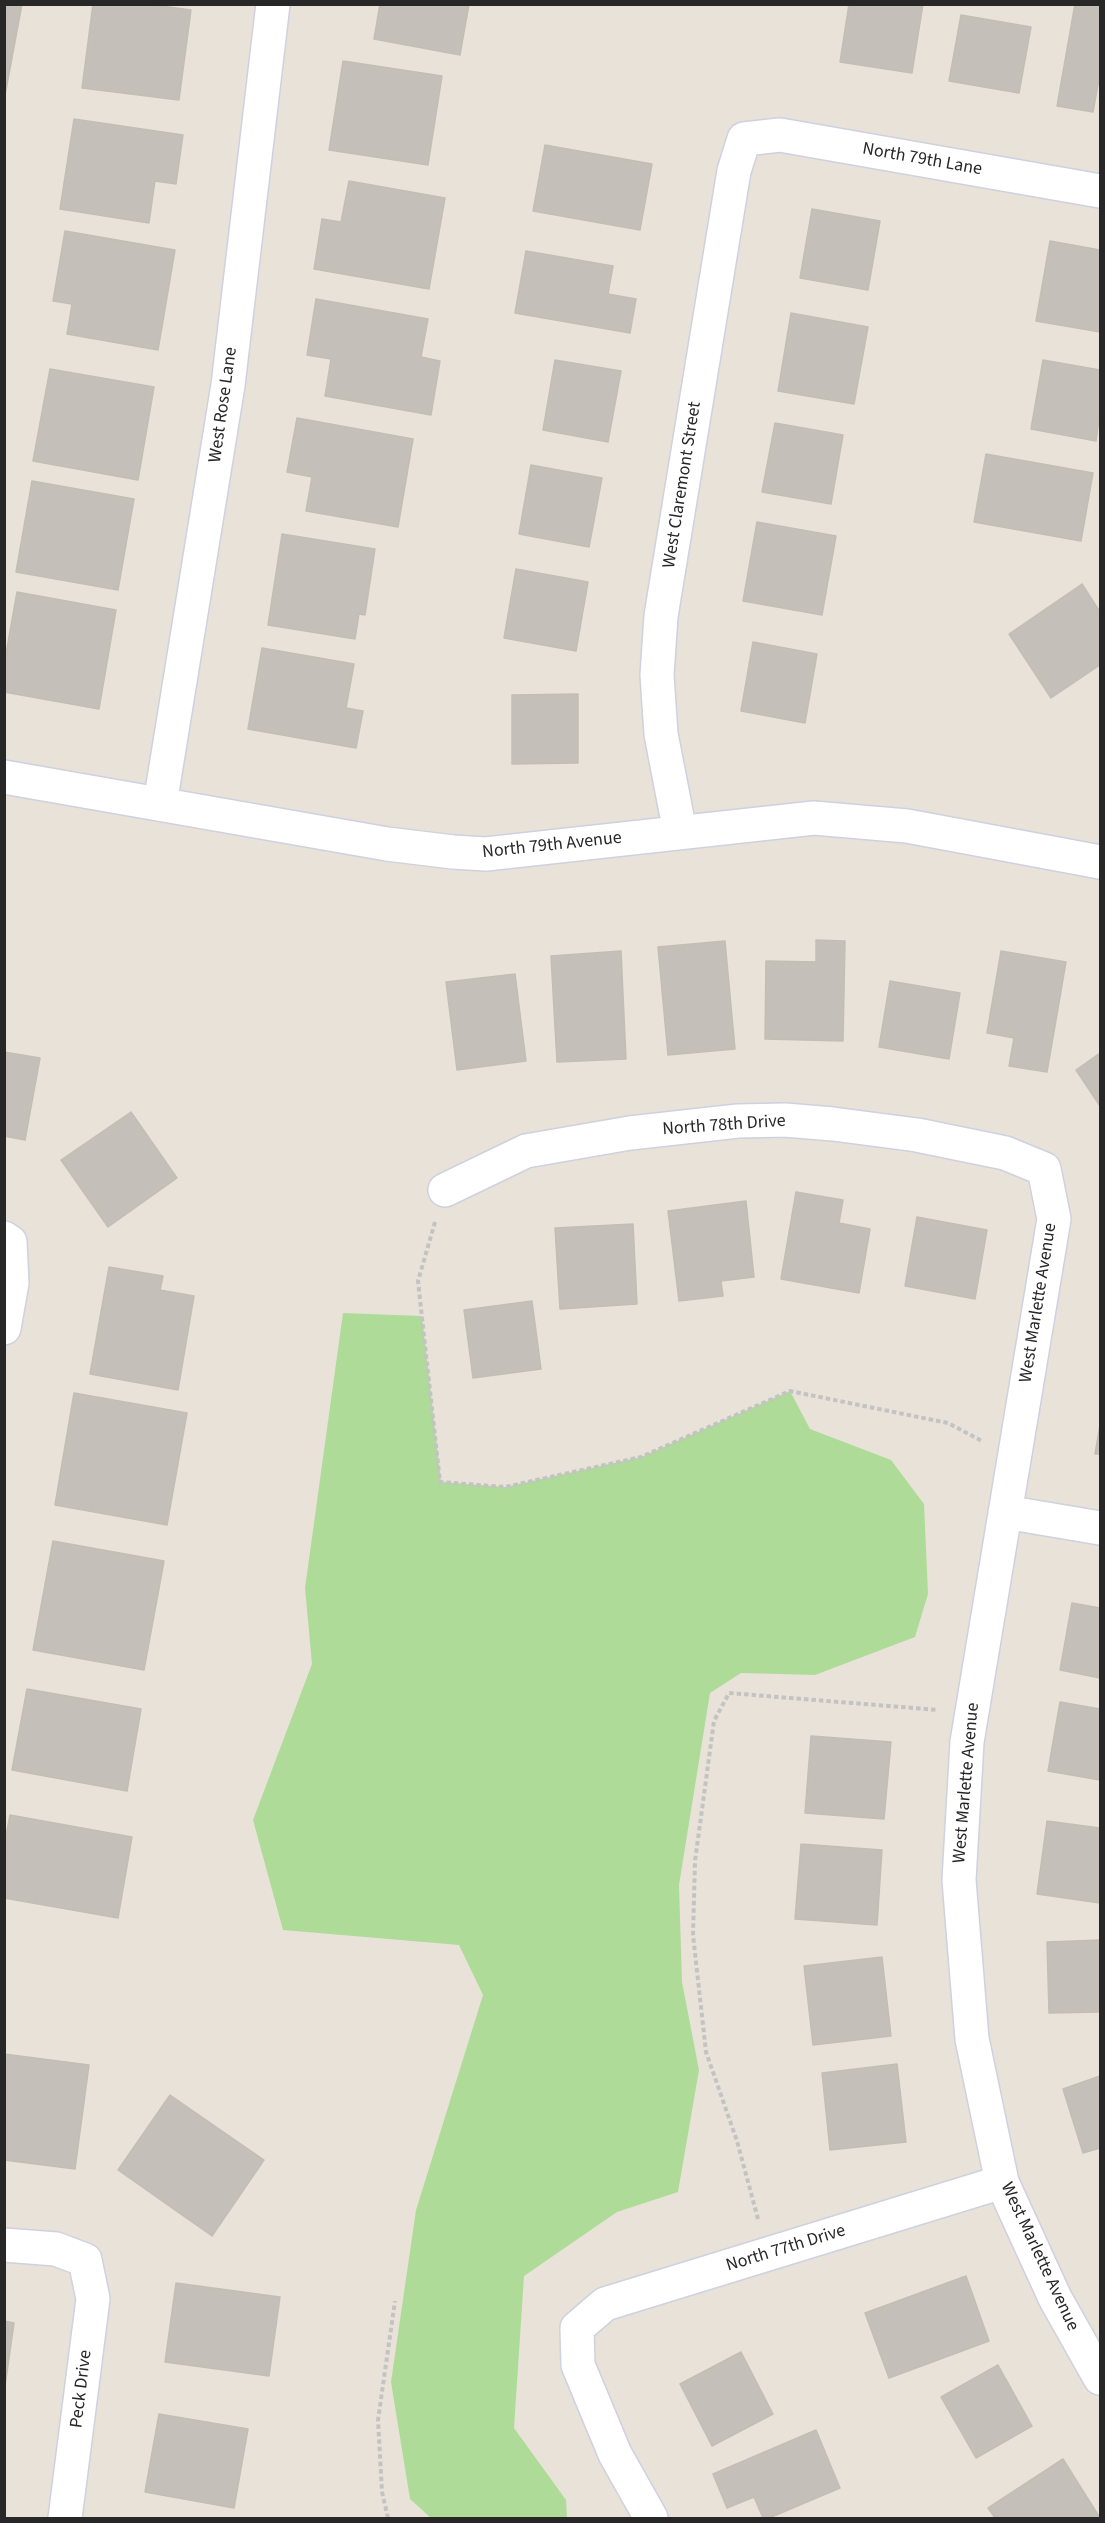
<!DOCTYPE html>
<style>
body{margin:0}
#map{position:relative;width:1105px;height:2523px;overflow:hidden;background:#e9e2d9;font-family:"Source Sans 3",sans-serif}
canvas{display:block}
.frame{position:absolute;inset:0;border:6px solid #272727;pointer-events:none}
</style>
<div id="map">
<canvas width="1105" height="2523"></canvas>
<div class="frame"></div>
</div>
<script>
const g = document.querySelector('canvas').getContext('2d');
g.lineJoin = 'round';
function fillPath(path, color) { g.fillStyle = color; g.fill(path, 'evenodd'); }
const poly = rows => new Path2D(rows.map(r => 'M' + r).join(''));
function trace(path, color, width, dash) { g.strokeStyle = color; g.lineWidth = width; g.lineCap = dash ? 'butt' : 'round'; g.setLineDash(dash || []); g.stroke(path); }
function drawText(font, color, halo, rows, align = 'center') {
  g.font = font + ' "Source Sans 3",sans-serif'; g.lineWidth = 5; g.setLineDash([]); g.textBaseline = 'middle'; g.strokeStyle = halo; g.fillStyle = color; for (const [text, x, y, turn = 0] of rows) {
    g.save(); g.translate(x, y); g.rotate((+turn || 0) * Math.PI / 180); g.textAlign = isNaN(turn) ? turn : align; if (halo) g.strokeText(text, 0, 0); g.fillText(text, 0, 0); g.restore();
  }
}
fillPath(poly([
 [343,1313,422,1316,441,1482,505,1487,641,1457,790,1391,810,1429,891,1460,924,1504,928,1594,915,1637,815,1675,741,1673,710,1693,679,1885,682,1982,699,2070,678,2192,617,2212,524,2276,514,2428,566,2500,567,2518,431,2518,410,2499,391,2382,416,2210,483,1995,459,1945,283,1930,253,1820,312,1664,305,1588]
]), '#aedc98');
const building = poly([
 [4,4,22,4,5,95,4,95,4,4],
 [93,4,147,4,191,10,179,100,82,88,93,4],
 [380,4,469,4,460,55,374,39,380,4],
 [849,4,923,4,912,73,840,62,849,4],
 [1075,4,1100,4,1100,84,1098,84,1093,112,1057,106,1075,4],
 [961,15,1031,27,1019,93,949,81,961,15],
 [343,61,442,76,428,165,329,150,343,61],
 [74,119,183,135,176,184,155,181,149,223,60,209,74,119],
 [545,145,652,164,640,230,533,211,545,145],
 [349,181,445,198,429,289,314,269,322,219,341,222,349,181],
 [812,209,880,221,868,290,800,278,812,209],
 [65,231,175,250,158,350,67,334,72,304,53,301,65,231],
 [1050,241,1100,250,1100,332,1036,321,1050,241],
 [526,251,613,266,608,294,636,299,630,333,515,313,526,251],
 [316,299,428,319,421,357,440,361,431,415,325,396,331,359,307,355,316,299],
 [791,313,868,327,854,404,778,391,791,313],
 [555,360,621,371,608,442,543,430,555,360],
 [1043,360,1100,370,1100,413,1096,441,1031,429,1043,360],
 [50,369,154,387,138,480,33,461,50,369],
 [297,418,413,439,398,527,306,511,312,477,287,472,297,418],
 [775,423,843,435,831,504,762,492,775,423],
 [986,454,1093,473,1081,541,974,522,986,454],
 [531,465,602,478,589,547,519,534,531,465],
 [32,481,134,499,118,590,16,572,32,481],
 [757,522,836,536,822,615,743,601,757,522],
 [282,534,375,549,365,615,359,614,355,639,268,625,282,534],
 [516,569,588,582,576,651,504,638,516,569],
 [1082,584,1100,612,1100,665,1051,698,1009,634,1082,584],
 [17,592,116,610,99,709,4,692,4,665,17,592],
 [753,642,817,654,805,723,741,711,753,642],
 [262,648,354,664,346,708,363,711,356,748,248,729,262,648],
 [578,694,578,763,512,764,512,695,578,694],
 [816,940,845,941,843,1041,765,1039,766,961,816,962,816,940],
 [725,941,735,1049,668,1055,658,947,725,941],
 [621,951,626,1059,557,1062,551,956,621,951],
 [1001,951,1066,962,1047,1072,1009,1066,1014,1038,987,1033,1001,951],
 [515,974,526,1061,457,1070,446,982,515,974],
 [890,981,960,993,949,1059,879,1047,890,981],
 [4,1052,40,1058,25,1140,4,1136,4,1052],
 [1100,1053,1100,1106,1076,1070,1100,1053],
 [131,1112,177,1178,108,1227,61,1160,131,1112],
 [796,1192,843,1200,839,1223,870,1229,859,1293,781,1279,796,1192],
 [746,1201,754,1277,721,1281,723,1296,679,1301,668,1211,746,1201],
 [917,1217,987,1230,975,1299,905,1286,917,1217],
 [633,1224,637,1304,560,1309,555,1228,633,1224],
 [109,1267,163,1276,160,1290,194,1296,178,1390,90,1374,109,1267],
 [532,1301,541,1369,473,1378,464,1310,532,1301],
 [74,1393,187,1413,167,1525,55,1505,74,1393],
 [1100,1425,1100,1454,1095,1454,1100,1425],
 [53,1541,164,1561,144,1670,33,1650,53,1541],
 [1072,1603,1100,1608,1100,1678,1060,1670,1072,1603],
 [27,1689,141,1709,127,1791,12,1770,27,1689],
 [1060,1702,1100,1709,1100,1780,1048,1771,1060,1702],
 [811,1736,891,1742,884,1819,805,1813,811,1736],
 [10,1815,132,1837,118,1918,4,1898,4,1846,10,1815],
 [1047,1821,1100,1828,1100,1903,1037,1894,1047,1821],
 [801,1844,882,1850,877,1925,795,1919,801,1844],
 [1100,1940,1100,2012,1049,2013,1047,1942,1100,1940],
 [882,1957,891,2036,813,2045,804,1966,882,1957],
 [4,2054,89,2065,75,2169,4,2160,4,2054],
 [897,2064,906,2142,830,2150,822,2073,897,2064],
 [1100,2076,1100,2148,1083,2153,1063,2089,1100,2076],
 [170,2095,264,2160,212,2236,118,2170,170,2095],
 [966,2276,989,2341,889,2378,865,2313,966,2276],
 [176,2283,280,2297,269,2376,165,2362,176,2283],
 [4,2321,14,2323,4,2393,4,2321],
 [741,2352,773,2414,712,2446,680,2384,741,2352],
 [998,2365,1032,2426,976,2458,941,2397,998,2365],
 [159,2414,248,2429,234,2508,145,2492,159,2414],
 [816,2430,840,2488,769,2518,763,2518,754,2497,727,2508,713,2474,816,2430],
 [1063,2459,1100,2518,995,2518,988,2508,1063,2459]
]);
fillPath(building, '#c4bfb8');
trace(building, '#c3beb3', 1.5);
const minor = poly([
 [160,804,228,385,273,4],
 [680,832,661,734,657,675,661,616,734,171,744,139,780,135,1100,191],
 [445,1190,526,1151,630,1133,738,1121,785,1120,833,1124,917,1135,1005,1153,1044,1169,1054,1219,967,1742,959,1880,972,2039,1002,2182,1055,2298,1100,2378],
 [4,1238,10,1242,12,1283,4,1328],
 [1005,1512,1100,1528],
 [4,2245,56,2249,85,2260,93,2299,65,2518],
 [651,2518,615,2454,578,2365,577,2328,605,2304,1002,2182]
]);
const tertiary = poly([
 [4,777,387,844,453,852,486,854,814,818,907,826,1100,862]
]);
trace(minor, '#ced1df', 36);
trace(tertiary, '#ced1df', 36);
trace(poly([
 [435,1222,418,1281,440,1482,505,1487,641,1457,790,1391,948,1423,982,1441],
 [758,2219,737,2141,706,2052,693,1935,695,1861,714,1721,729,1693,938,1710],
 [388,2518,382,2492,378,2420,395,2301]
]), '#c3c3c3', 4, [4.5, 3]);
trace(minor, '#fff', 33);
trace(tertiary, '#fff', 33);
drawText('18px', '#272727', '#fff', [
 ["North 79th Lane",922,160,10],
 ["West Rose Lane",224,405,-82],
 ["West Claremont Street",683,485,-81],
 ["North 79th Avenue",552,846,-6],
 ["North 78th Drive",724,1126,-4],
 ["West Marlette Avenue",1039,1303,-81],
 ["West Marlette Avenue",967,1783,-85],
 ["North 77th Drive",786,2249,-17],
 ["West Marlette Avenue",1039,2257,65],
 ["Peck Drive",82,2389,-83]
]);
</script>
